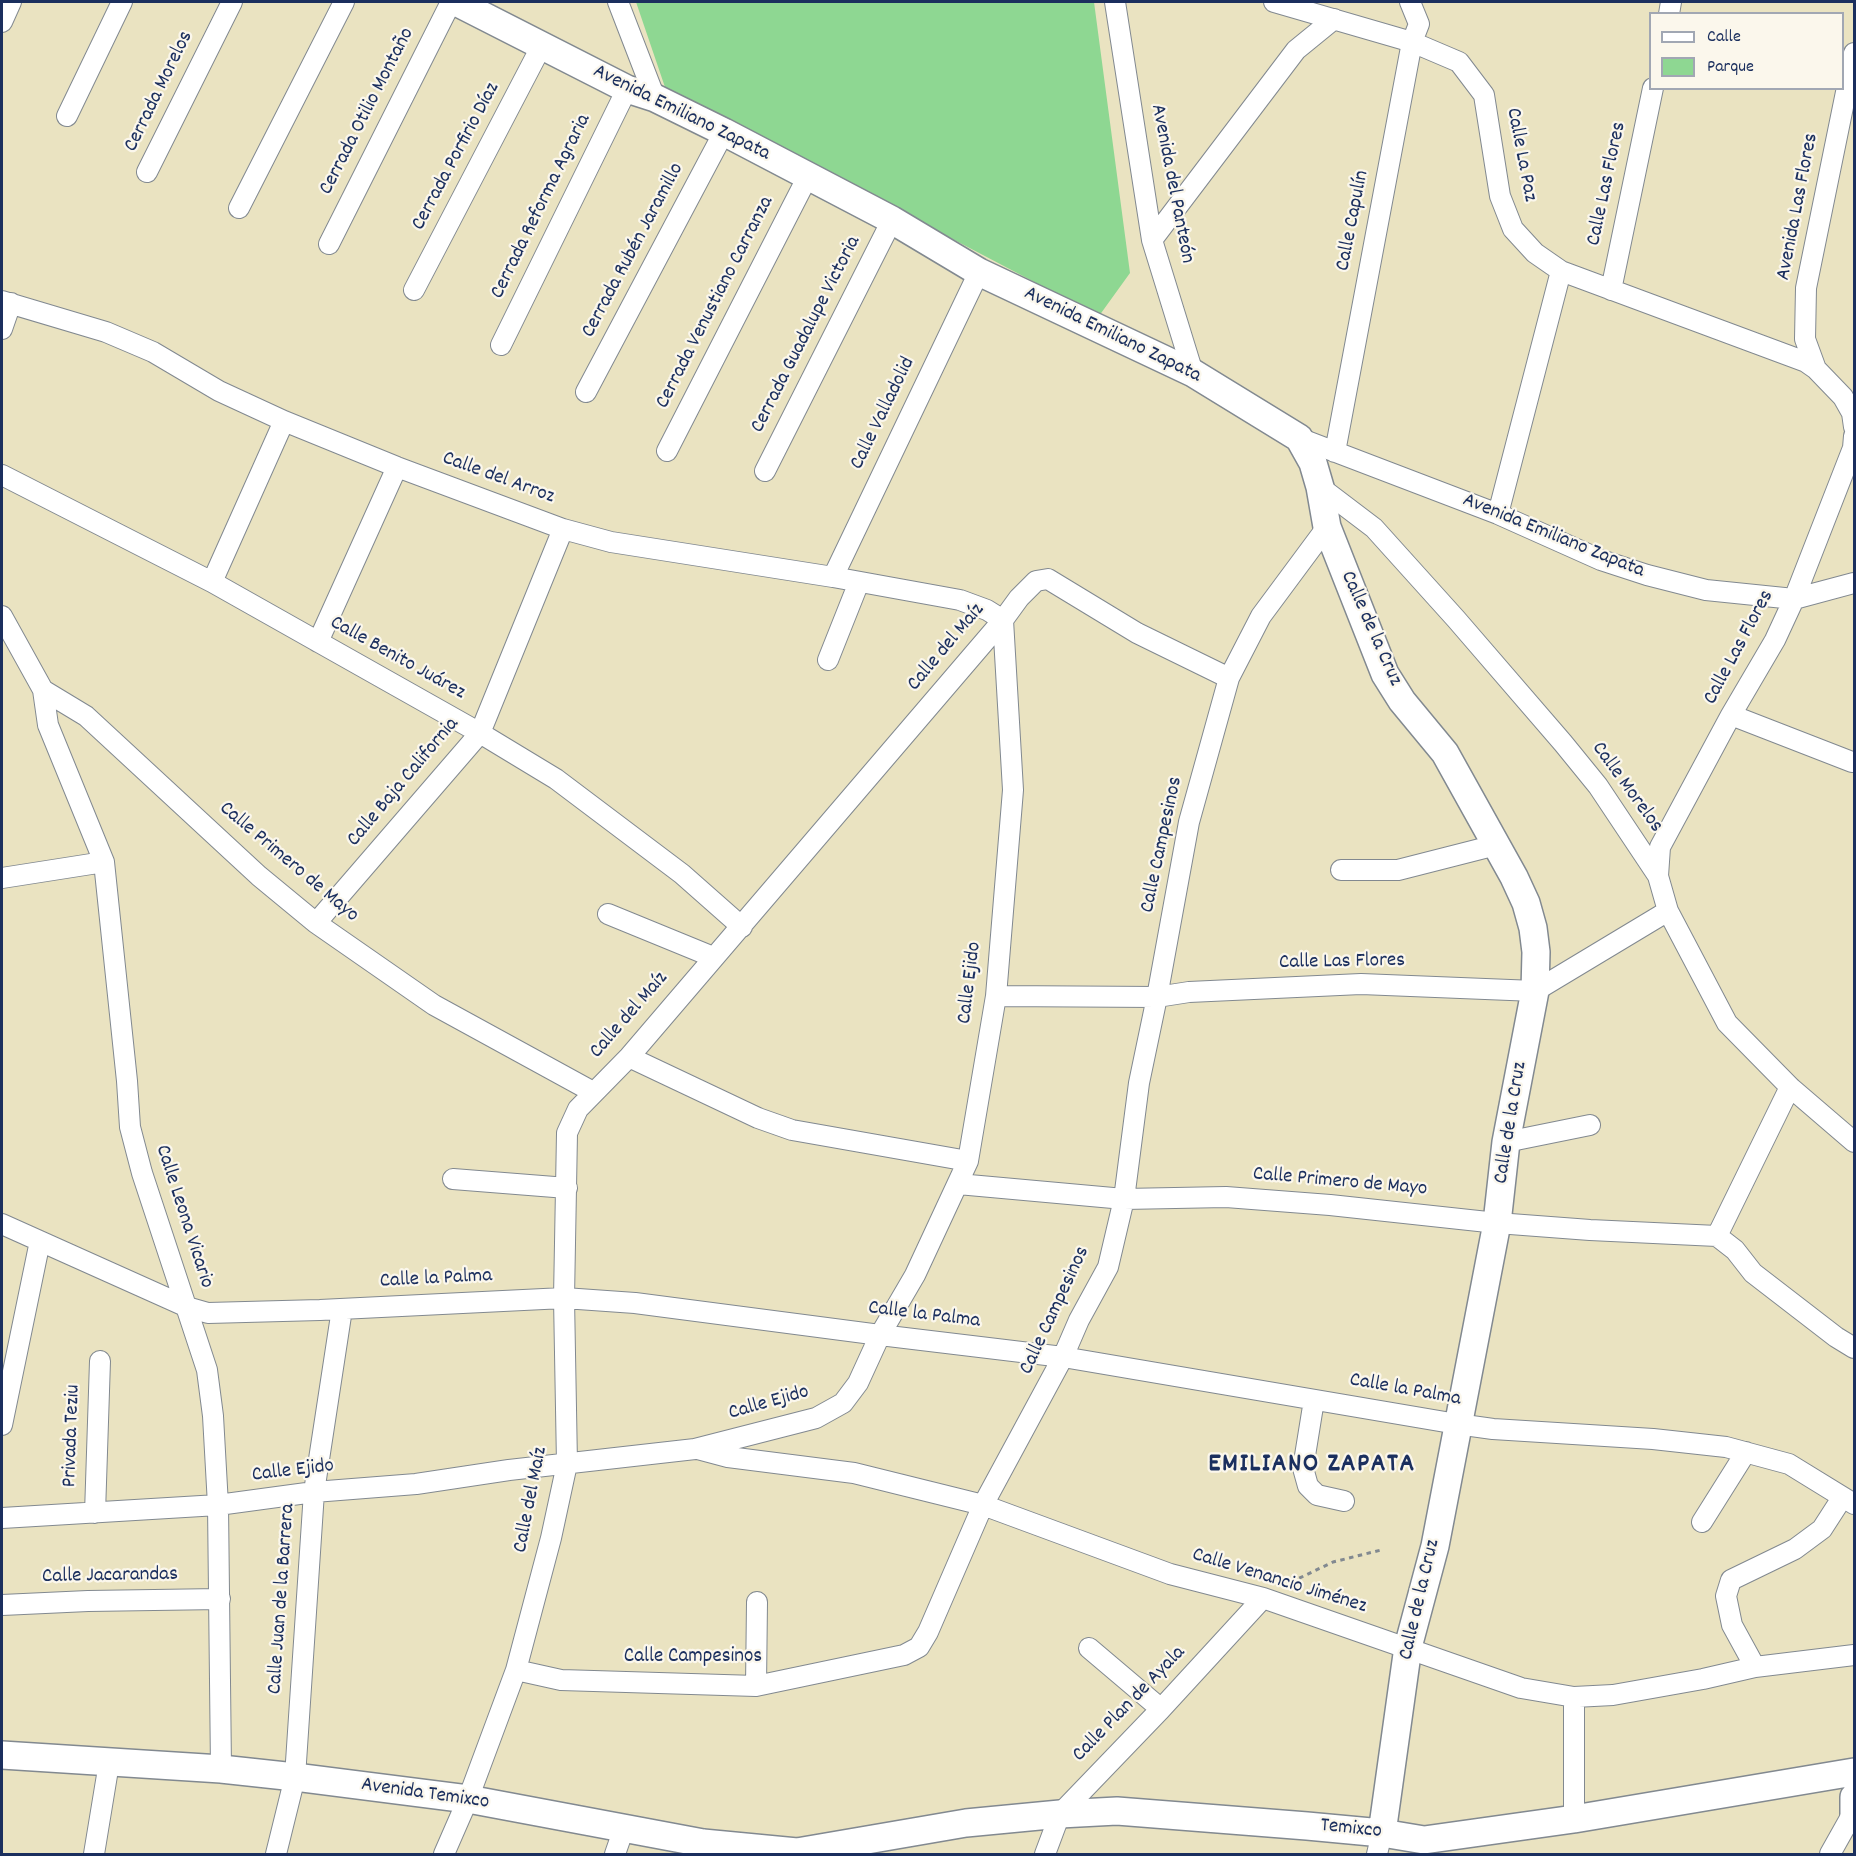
<!DOCTYPE html>
<meta charset="utf-8">
<style>
body{margin:0}
#map{position:relative;width:1856px;height:1856px;overflow:hidden;background:#eae3c1;font-family:Dekko,sans-serif}
canvas{display:block}
.frame{position:absolute;inset:0;border:3px solid #1b2f5e;pointer-events:none}
.legend{position:absolute;left:1649px;top:12px;width:195px;height:78px;box-sizing:border-box;background:#fbf7ec;border:2px solid #a1a7b3;margin:0;padding:8px 10px;list-style:none;font-size:18px;color:#1b2f5e}
.legend li{display:flex;align-items:center;gap:12px;height:30px}
.legend b{width:30px;border:2px solid #a1a7b3}
</style>
<div id="map">
<canvas width="1856" height="1856"></canvas>
<div class="frame"></div>
<ul class="legend">
<li><b style="height:8px;background:#fff"></b>Calle</li>
<li><b style="height:16px;background:#8ed792"></b>Parque</li>
</ul>
</div>
<script>
const g = document.querySelector('canvas').getContext('2d');
g.lineJoin = 'round';
function fillPath(path, color) { g.fillStyle = color; g.fill(path, 'evenodd'); }
const poly = rows => new Path2D(rows.map(r => 'M' + r).join(''));
function trace(path, color, width, dash) { g.strokeStyle = color; g.lineWidth = width; g.lineCap = dash ? 'butt' : 'round'; g.setLineDash(dash || []); g.stroke(path); }
function drawText(font, color, halo, rows, align = 'center') {
  g.font = font + ' Dekko,sans-serif'; g.lineWidth = 4.5; g.setLineDash([]); g.textBaseline = 'middle'; g.strokeStyle = halo; g.fillStyle = color; for (const [text, x, y, turn = 0] of rows) {
    g.save(); g.translate(x, y); g.rotate((+turn || 0) * Math.PI / 180); g.textAlign = isNaN(turn) ? turn : align; if (halo) g.strokeText(text, 0, 0); g.fillText(text, 0, 0); g.restore();
  }
}
fillPath(poly([
 [636,2,1094,2,1130,273,1099,316,882,202,668,96]
]), '#8ed792');
const street = poly([
 [618,2,655,98],
 [1115,2,1152,240,1193,373],
 [1274,2,1412,42,1459,62,1484,95,1500,196,1513,229,1535,253,1561,271,1806,362,1816,369,1843,397,1852,413,1854,427],
 [1669,14,1671,2],
 [2,22,11,2],
 [67,116,122,2],
 [147,172,232,2],
 [239,208,344,2],
 [1152,240,1296,50,1334,19],
 [329,244,451,2],
 [414,290,542,45],
 [1611,290,1653,88],
 [2,301,106,332,153,352,219,391,284,421,397,467,563,529,611,542,833,577,960,600,987,610,1003,620,1013,790,996,996,968,1161,915,1275,880,1335,858,1383,843,1403,816,1418,695,1449,509,1470,416,1484,314,1492,218,1505,2,1518],
 [2,329,11,303],
 [501,345,627,89],
 [1816,369,1805,339,1806,288,1854,53],
 [586,392,724,132],
 [1299,438,1498,514,1601,560,1647,575,1706,590,1794,599,1854,583],
 [667,451,808,176],
 [1335,452,1412,42,1419,24,1410,2],
 [765,471,892,220],
 [2,475,212,582,480,733,556,779,682,874,742,927],
 [1320,487,1374,528,1456,619,1563,743,1598,786,1658,876,1668,911,1727,1023,1790,1087,1854,1142],
 [1498,514,1561,271],
 [833,577,979,272],
 [212,582,284,421],
 [2,616,43,690,86,716,259,876,316,923,434,1005,593,1092],
 [318,642,397,467],
 [828,660,859,582],
 [43,690,48,725,104,862,127,1081,130,1127,142,1173,207,1370,213,1416,218,1505,221,1769],
 [1731,715,1852,762],
 [1341,870,1398,870,1496,845],
 [1658,876,1660,847,1731,715,1775,640,1794,599,1853,448,1854,436],
 [2,878,104,862],
 [608,914,713,957],
 [316,923,480,733,563,529],
 [996,996,1157,997,1189,992,1361,984,1535,991,1668,911],
 [629,1057,758,1118,792,1130,968,1161],
 [1506,1142,1590,1125],
 [453,1179,567,1188],
 [958,1184,1124,1199,1226,1197,1330,1205,1497,1223,1590,1230,1717,1236,1735,1250,1753,1273,1836,1337,1854,1348],
 [2,1224,187,1307,208,1313,320,1310,564,1298,635,1303,880,1335,1063,1357,1457,1424,1493,1429,1653,1439,1726,1447,1789,1464,1854,1504],
 [1717,1236,1790,1087],
 [1314,1400,1303,1468,1308,1486,1317,1495,1344,1501],
 [2,1425,40,1241],
 [698,1449,728,1457,854,1473,983,1505,1170,1574,1263,1598,1521,1688,1574,1697,1613,1695,1703,1679,1755,1667,1854,1655],
 [95,1513,100,1361],
 [1702,1522,1746,1452],
 [2,1605,88,1601,220,1599],
 [1089,1648,1161,1709],
 [1755,1667,1732,1625,1726,1596,1731,1580,1795,1549,1822,1529,1842,1498],
 [516,1670,561,1680,756,1686,904,1655,919,1647,928,1632,983,1505,1063,1357,1079,1320,1108,1267,1124,1199,1139,1083,1157,997,1189,822,1229,678,1261,616,1327,527],
 [756,1686,757,1602],
 [1574,1819,1574,1697],
 [94,1854,109,1763],
 [276,1854,295,1777,314,1492,342,1309],
 [444,1854,468,1799,516,1670,551,1538,567,1464,564,1298,567,1133,578,1109,629,1057,1003,620,1019,598,1036,581,1048,579,1137,633,1229,678],
 [615,1854,624,1828],
 [1045,1854,1060,1814,1161,1709,1263,1598],
 [1377,1854,1382,1833],
 [1830,1854,1853,1813]
]);
const secondary = poly([
 [456,2,627,89,655,98,724,132,892,220,979,272,1193,373,1299,438,1313,463,1320,487,1327,527,1385,674,1402,701,1445,753,1514,877,1526,903,1533,928,1536,952,1535,991,1506,1142,1497,1223,1435,1546,1408,1647,1382,1833],
 [2,1755,221,1769,295,1777,468,1799,703,1843,797,1852,966,1823,1060,1814,1117,1811,1307,1826,1382,1833,1424,1840,1574,1819,1854,1772],
 [1854,1797,1854,1820]
]);
trace(street, '#828990', 22);
trace(secondary, '#828990', 30);
trace(poly([
 [1283,1586,1333,1562,1381,1550]
]), '#828990', 3, [4.5, 4.5]);
trace(street, '#fff', 20);
trace(secondary, '#fff', 27);
drawText('21px', '#1b2f5e', '#fbf7ec', [
 ["Cerrada Morelos",160,92,-64],
 ["Cerrada Otilio Montaño",368,112,-63],
 ["Avenida Emiliano Zapata",681,114,26],
 ["Calle La Paz",1520,155,79],
 ["Cerrada Porfirio Díaz",457,157,-62],
 ["Avenida del Panteón",1171,184,79],
 ["Calle Las Flores",1608,184,-78],
 ["Cerrada Reforma Agraria",542,207,-64],
 ["Avenida Las Flores",1799,207,-79],
 ["Calle Capulín",1354,221,-79],
 ["Cerrada Rubén Jaramillo",634,251,-62],
 ["Cerrada Venustiano Carranza",716,303,-63],
 ["Cerrada Guadalupe Victoria",807,335,-63],
 ["Avenida Emiliano Zapata",1112,336,26],
 ["Calle Valladolid",884,414,-64],
 ["Calle del Arroz",498,479,20],
 ["Avenida Emiliano Zapata",1553,537,22],
 ["Calle de la Cruz",1370,629,66],
 ["Calle del Maíz",947,648,-50],
 ["Calle Las Flores",1740,648,-62],
 ["Calle Benito Juárez",397,659,29],
 ["Calle Baja California",404,783,-50],
 ["Calle Morelos",1626,788,54],
 ["Calle Campesinos",1163,845,-78],
 ["Calle Primero de Mayo",288,863,40],
 ["Calle Las Flores",1342,963,-1],
 ["Calle Ejido",971,983,-83],
 ["Calle del Maíz",630,1016,-49],
 ["Calle de la Cruz",1512,1123,-81],
 ["Calle Primero de Mayo",1340,1183,5],
 ["Calle Leona Vicario",183,1217,72],
 ["Calle la Palma",436,1280,-3],
 ["Calle Campesinos",1056,1311,-65],
 ["Calle la Palma",924,1316,7],
 ["Calle la Palma",1405,1391,10],
 ["Calle Ejido",769,1404,-16],
 ["Privada Teziu",73,1436,-88],
 ["Calle Ejido",293,1472,-7],
 ["Calle del Maíz",532,1500,-79],
 ["Calle Jacarandas",110,1577,-1],
 ["Calle Venancio Jiménez",1279,1582,17],
 ["Calle Juan de la Barrera",283,1599,-86],
 ["Calle de la Cruz",1421,1600,-77],
 ["Calle Campesinos",693,1658],
 ["Calle Plan de Ayala",1130,1705,-46],
 ["Avenida Temixco",425,1795,8],
 ["Temixco",1351,1830,6]
]);
g.letterSpacing = '1.5px';
drawText('bold 27px', '#1b2f5e', '#fbf7ec', [
 ["EMILIANO ZAPATA",1312,1466]
]);
g.letterSpacing = '0px';
</script>
